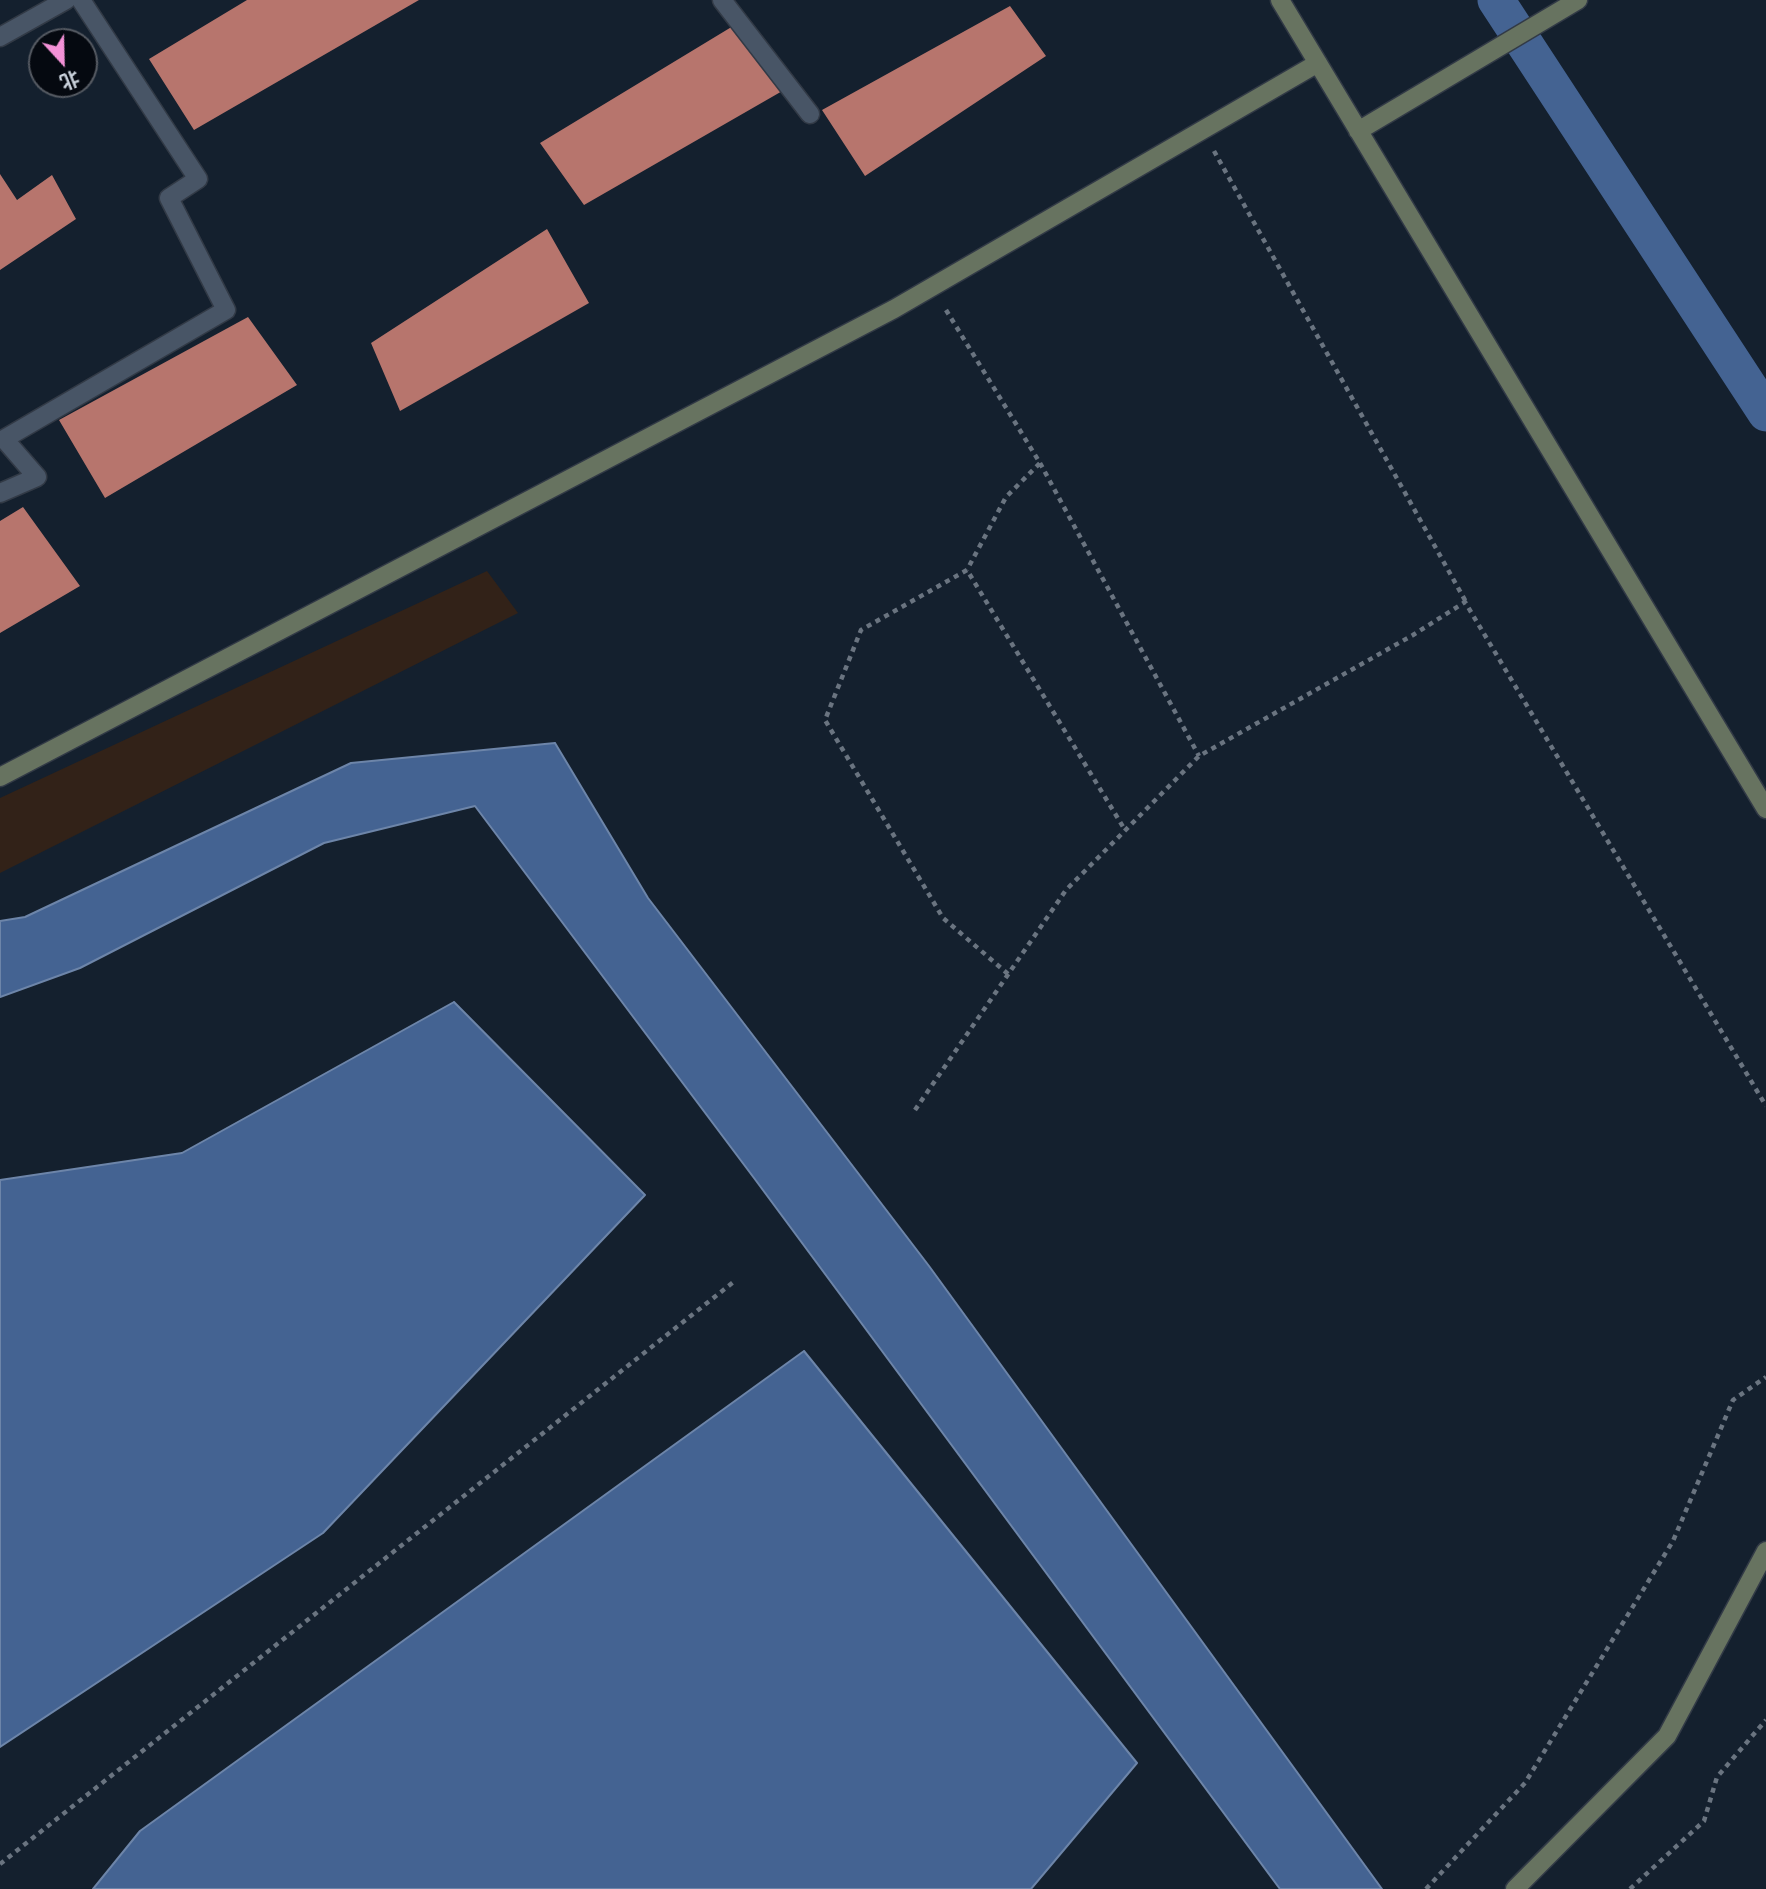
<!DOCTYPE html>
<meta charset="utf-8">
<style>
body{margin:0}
#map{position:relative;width:1766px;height:1889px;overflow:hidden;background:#14202e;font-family:Commissioner,"Noto Sans SC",sans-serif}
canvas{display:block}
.north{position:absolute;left:28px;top:28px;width:70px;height:70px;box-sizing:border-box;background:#050910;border:2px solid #555a62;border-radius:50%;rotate:158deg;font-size:19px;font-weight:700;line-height:28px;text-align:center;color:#ccd4de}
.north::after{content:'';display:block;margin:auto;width:24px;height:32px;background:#f391d6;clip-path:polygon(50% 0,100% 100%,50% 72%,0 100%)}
</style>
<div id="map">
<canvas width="1766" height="1889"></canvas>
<div class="north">北</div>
</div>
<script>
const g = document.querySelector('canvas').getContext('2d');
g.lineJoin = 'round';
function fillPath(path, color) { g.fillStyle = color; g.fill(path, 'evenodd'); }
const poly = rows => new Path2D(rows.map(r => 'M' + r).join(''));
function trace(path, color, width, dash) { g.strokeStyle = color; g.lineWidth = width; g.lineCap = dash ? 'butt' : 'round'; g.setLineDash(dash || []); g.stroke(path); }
fillPath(poly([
 [487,571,518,613,0,873,0,798]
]), '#322218');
const water = poly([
 [555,743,648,898,929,1266,1382,1889,1280,1889,754,1178,475,806,324,843,80,968,0,997,0,921,25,917,351,763,555,743],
 [454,1002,645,1195,323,1533,0,1747,0,1180,182,1153,454,1002],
 [804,1351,1137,1763,1031,1889,93,1889,140,1831,804,1351]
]);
fillPath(water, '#446392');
trace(water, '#6d85a9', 2);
trace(poly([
 [1496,0,1766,413]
]), '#446392', 37);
fillPath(poly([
 [247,0,419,0,194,130,149,59],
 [1010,6,1046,56,865,176,822,110],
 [743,20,791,86,584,205,540,143],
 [0,174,17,200,52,175,76,219,0,270],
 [547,229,589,303,400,411,371,343],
 [248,317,297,385,105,498,59,420],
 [23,507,80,586,0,633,0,521]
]), '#b7756d');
const street = poly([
 [722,0,810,114],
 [0,37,66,0],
 [0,493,37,477,4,439,226,310,169,198,198,179,81,0]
]);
const secondary = poly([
 [1280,0,1766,809],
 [1358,131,1578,0],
 [0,777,894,309,1318,63],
 [1515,1889,1667,1736,1766,1551]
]);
trace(street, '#323a46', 21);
trace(secondary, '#323a46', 21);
trace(poly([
 [1214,151,1466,602],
 [946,310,1040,463,1006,497,967,570],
 [1040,463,1199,756],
 [1008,974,943,918,825,720,861,630,967,570,1125,830],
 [915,1110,1066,890,1199,756,1413,635,1465,602,1766,1106],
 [0,1864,736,1280],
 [1426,1889,1525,1783,1673,1541,1733,1400,1766,1377],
 [1630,1889,1704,1821,1717,1777,1766,1720]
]), '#6a7480', 4.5, [5, 5]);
trace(street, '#485566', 18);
trace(secondary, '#677360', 18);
</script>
